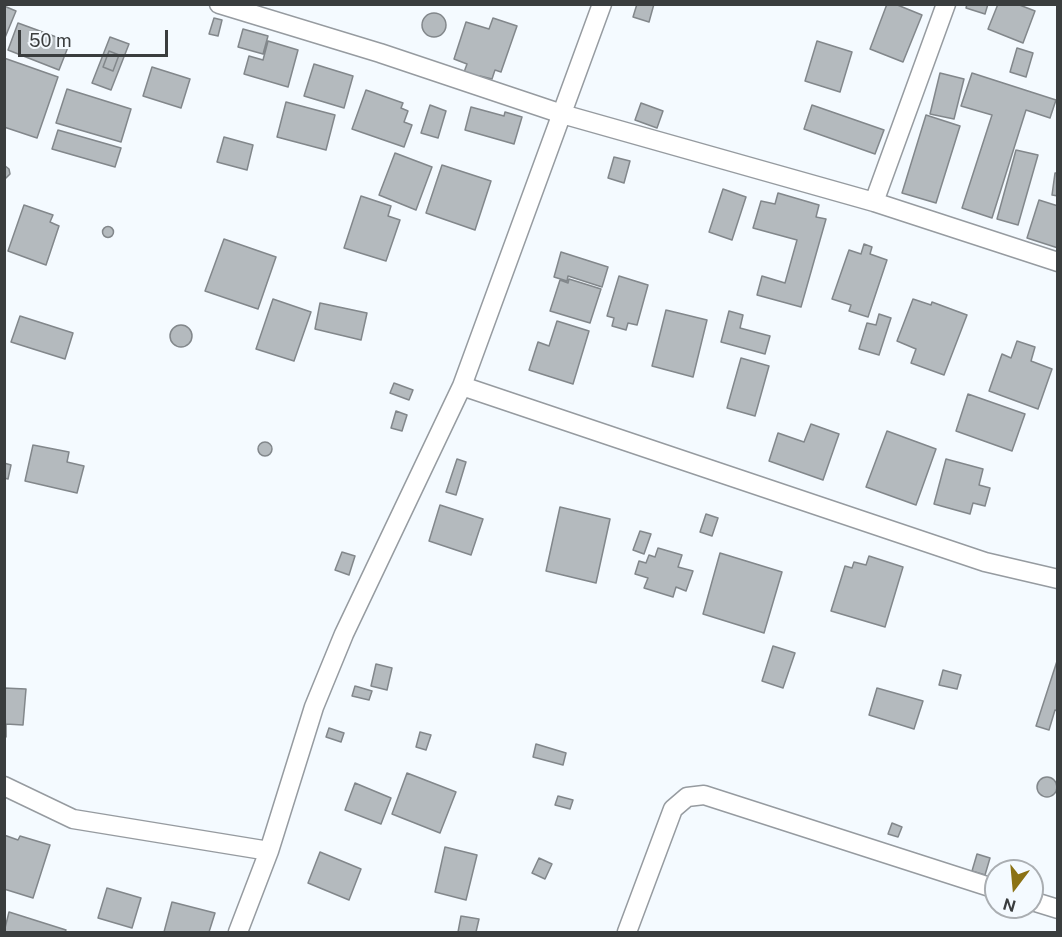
<!DOCTYPE html>
<style>
body{margin:0}
#map{position:relative;width:1062px;height:937px;overflow:hidden;background:#f4faff;font-family:"Public Sans",sans-serif}
canvas{display:block}
.frame{position:absolute;inset:0;border:6px solid #3a3d3e;pointer-events:none}
.north{position:absolute;left:984px;top:859px;width:60px;height:60px;box-sizing:border-box;background:#f4faff;border:2px solid #aaaeb2;border-radius:50%;rotate:196deg;font-size:16px;font-weight:700;line-height:24px;text-align:center;color:#3a3d3e}
.north::after{content:'';display:block;margin:auto;width:21px;height:27px;background:#8b7214;clip-path:polygon(50% 0,100% 100%,50% 72%,0 100%)}
.scale{position:absolute;left:18px;top:30px;width:150px;height:27px;box-sizing:border-box;border:3px solid #3a3d3e;border-top:0;padding-left:8px;font-size:18px;line-height:21px;white-space:nowrap;color:#3a3d3e;-webkit-text-stroke:4px #f4faff;paint-order:stroke}
</style>
<div id="map">
<canvas width="1062" height="937"></canvas>
<div class="frame"></div>
<div class="north">N</div>
<div class="scale">50 m</div>
</div>
<script>
const g = document.querySelector('canvas').getContext('2d');
g.lineJoin = 'round';
function fillPath(path, color) { g.fillStyle = color; g.fill(path, 'evenodd'); }
const poly = rows => new Path2D(rows.map(r => 'M' + r).join(''));
function trace(path, color, width, dash) { g.strokeStyle = color; g.lineWidth = width; g.lineCap = dash ? 'butt' : 'round'; g.setLineDash(dash || []); g.stroke(path); }
const building = poly([
 [637,4,654,4,649,22,633,17,637,4],
 [887,4,895,4,922,15,903,62,870,49,887,4],
 [967,4,988,4,985,14,966,8,967,4],
 [998,4,1017,4,1035,11,1023,43,988,29,998,4],
 [4,6,16,11,4,40,4,6],
 '422 25a12 12 0 1 1 24 0a12 12 0 1 1-24 0Z',
 [214,18,222,20,218,36,209,34,214,18],
 [493,18,517,26,501,72,495,70,492,79,480,76,478,80,463,75,467,64,454,59,466,22,489,29,493,18],
 [18,23,70,42,59,70,8,50,18,23],
 [243,29,268,36,263,54,238,47,243,29],
 [110,37,129,44,111,90,92,83,110,37],
 [109,51,119,55,113,71,103,67,109,51],
 [268,41,298,50,288,87,244,74,249,56,263,60,268,41],
 [817,41,852,52,840,92,805,81,817,41],
 [1017,48,1033,53,1026,77,1010,72,1017,48],
 [109,51,119,55,113,71,103,67,109,51],
 [4,58,58,77,37,138,4,127,4,58],
 [314,64,353,76,344,108,304,96,314,64],
 [152,67,190,79,181,108,143,96,152,67],
 [940,73,964,79,954,119,930,114,940,73],
 [972,73,1056,100,1050,118,1026,110,992,218,962,208,992,115,961,106,972,73],
 [67,89,131,109,121,142,56,123,67,89],
 [366,90,403,103,401,108,408,111,404,122,412,125,404,147,352,129,366,90],
 [286,102,335,115,326,150,277,137,286,102],
 [641,103,663,111,657,128,635,120,641,103],
 [430,105,446,111,438,138,421,133,430,105],
 [812,105,884,130,875,154,804,129,812,105],
 [471,107,504,116,505,112,522,117,514,144,465,130,471,107],
 [926,115,960,126,936,203,902,193,926,115],
 [58,130,121,148,115,167,52,149,58,130],
 [224,137,253,145,247,170,217,162,224,137],
 [1016,150,1038,155,1018,225,997,219,1016,150],
 [395,153,432,167,416,210,379,195,395,153],
 [614,157,630,161,624,183,608,178,614,157],
 [4,165,9,169,10,174,4,180,4,165],
 [442,165,491,181,475,230,426,213,442,165],
 [1055,173,1058,173,1058,196,1052,195,1055,173],
 [723,189,746,197,732,240,709,232,723,189],
 [778,193,819,205,816,217,826,219,801,307,757,295,762,276,785,283,797,240,753,228,761,201,775,204,778,193],
 [361,196,391,206,388,216,400,220,386,261,344,248,361,196],
 [1039,200,1058,206,1058,248,1027,238,1039,200],
 [24,205,53,215,50,222,59,226,46,265,8,251,24,205],
 '102.5 232a5.5 5.5 0 1 1 11 0a5.5 5.5 0 1 1-11 0Z',
 [224,239,276,257,258,309,205,291,224,239],
 [864,244,872,247,870,254,887,260,868,317,849,311,851,305,832,299,849,250,861,254,864,244],
 [561,252,608,267,602,287,568,276,567,281,554,277,561,252],
 [619,276,648,285,637,325,628,323,626,330,612,326,614,318,607,316,619,276],
 [569,279,601,289,590,323,550,311,560,280,568,283,569,279],
 [273,299,311,312,294,361,256,349,273,299],
 [913,299,931,305,932,302,967,315,944,375,911,363,916,349,897,341,913,299],
 [320,303,367,313,361,340,315,329,320,303],
 [666,310,707,320,693,377,652,366,666,310],
 [729,311,743,315,740,328,770,336,765,354,721,342,729,311],
 [879,314,891,318,879,355,859,349,867,323,876,325,879,314],
 [20,316,73,333,65,359,11,342,20,316],
 [557,321,589,331,573,384,529,370,538,342,549,346,557,321],
 '170 336a11 11 0 1 1 22 0a11 11 0 1 1-22 0Z',
 [1017,341,1035,347,1031,361,1052,369,1038,409,989,391,1002,354,1011,358,1017,341],
 [741,358,769,366,755,416,727,408,741,358],
 [394,383,413,390,409,400,390,393,394,383],
 [968,394,1025,414,1012,451,956,431,968,394],
 [396,411,407,415,402,431,391,428,396,411],
 [811,424,839,434,823,480,769,461,778,433,804,442,811,424],
 [887,431,936,449,916,505,866,487,887,431],
 '258 449a7 7 0 1 1 14 0a7 7 0 1 1-14 0Z',
 [33,445,69,452,67,462,84,466,77,493,25,481,33,445],
 [457,459,466,462,456,495,446,492,457,459],
 [946,459,983,469,979,485,990,488,985,506,973,503,970,514,934,504,946,459],
 [4,463,11,465,8,479,4,478,4,463],
 [440,505,483,519,471,555,429,541,440,505],
 [560,507,610,519,596,583,546,571,560,507],
 [706,514,718,518,712,536,700,532,706,514],
 [640,531,651,534,644,554,633,550,640,531],
 [658,548,682,555,678,567,693,571,686,591,676,587,673,597,644,588,648,578,635,574,639,561,646,563,649,555,655,557,658,548],
 [342,552,355,556,349,575,335,570,342,552],
 [720,553,782,572,764,633,703,614,720,553],
 [869,556,903,567,885,627,831,611,845,566,852,568,854,562,866,565,869,556],
 [773,646,795,653,783,688,762,681,773,646],
 [1058,658,1058,711,1055,710,1049,730,1036,726,1058,658],
 [376,664,392,668,387,690,371,686,376,664],
 [943,670,961,675,957,689,939,685,943,670],
 [355,686,372,691,369,700,352,696,355,686],
 [4,688,26,689,23,725,6,724,6,737,4,688],
 [877,688,923,701,914,729,869,715,877,688],
 [329,728,344,733,341,742,326,737,329,728],
 [420,732,431,735,426,750,416,747,420,732],
 [536,744,566,753,563,765,533,757,536,744],
 [407,773,456,792,440,833,392,814,407,773],
 '1037 787a10 10 0 1 1 20 0a10 10 0 1 1-20 0Z',
 [355,783,391,798,381,824,345,810,355,783],
 [558,796,573,800,570,809,555,805,558,796],
 [892,823,902,827,898,837,888,834,892,823],
 [4,835,18,840,20,836,50,845,33,898,4,889,4,835],
 [445,847,477,855,466,900,435,892,445,847],
 [320,852,361,869,349,900,308,883,320,852],
 [977,854,990,858,985,875,972,871,977,854],
 [539,858,552,864,545,879,532,873,539,858],
 [107,888,141,898,132,928,98,918,107,888],
 [172,902,215,913,209,932,164,932,172,902],
 [9,912,66,930,65,932,4,932,9,912],
 [461,916,479,919,476,932,458,932,461,916]
]);
fillPath(building, '#b4babe');
trace(building, '#82878b', 1.5);
const minor = poly([
 [219,4,380,53,562,114,874,202,1058,262],
 [874,202,946,4],
 [462,386,985,562,1058,579],
 [4,786,73,819,269,851],
 [1032,901,1058,909],
 [238,932,269,851,314,707,344,634,462,386,602,4],
 [627,932,673,809,687,797,704,795,996,889]
]);
trace(minor, '#969ba0', 21);
trace(minor, '#fff', 18);
</script>
